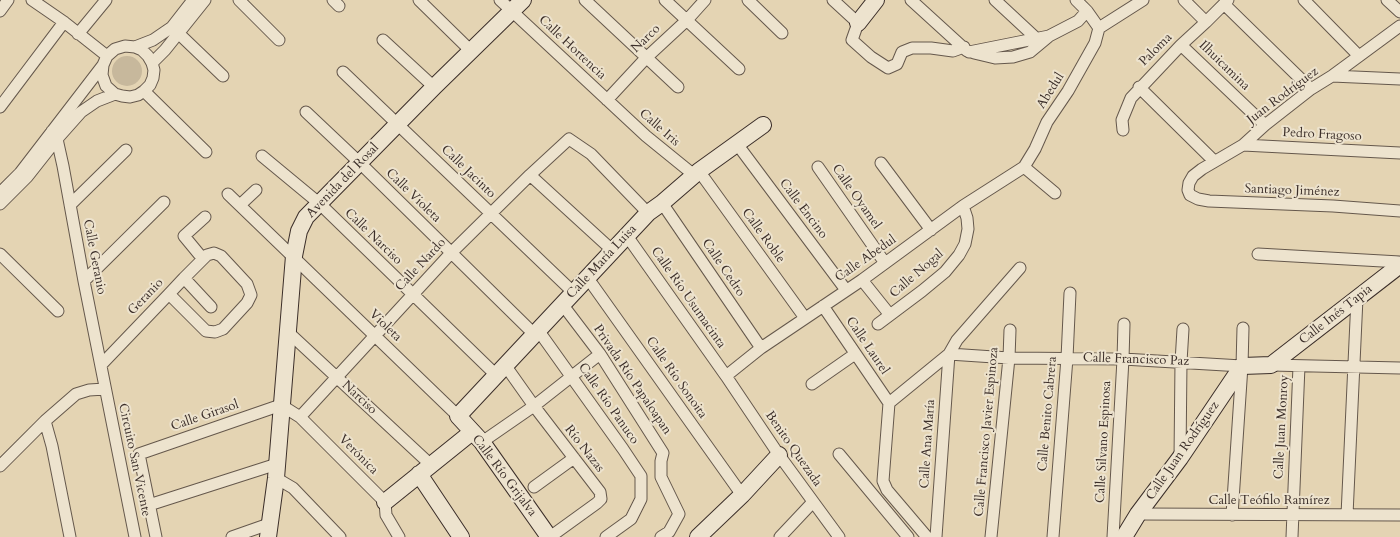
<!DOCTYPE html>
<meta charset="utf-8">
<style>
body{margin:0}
canvas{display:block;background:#e4d4b3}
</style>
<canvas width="1400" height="537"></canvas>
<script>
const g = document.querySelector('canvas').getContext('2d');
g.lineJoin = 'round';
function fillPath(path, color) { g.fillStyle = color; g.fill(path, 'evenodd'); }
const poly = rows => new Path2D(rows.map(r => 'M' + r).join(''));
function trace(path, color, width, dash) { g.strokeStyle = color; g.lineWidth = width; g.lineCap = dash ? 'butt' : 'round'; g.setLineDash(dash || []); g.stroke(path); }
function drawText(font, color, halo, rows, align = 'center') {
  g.font = font + ' Cardo,serif'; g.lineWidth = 4; g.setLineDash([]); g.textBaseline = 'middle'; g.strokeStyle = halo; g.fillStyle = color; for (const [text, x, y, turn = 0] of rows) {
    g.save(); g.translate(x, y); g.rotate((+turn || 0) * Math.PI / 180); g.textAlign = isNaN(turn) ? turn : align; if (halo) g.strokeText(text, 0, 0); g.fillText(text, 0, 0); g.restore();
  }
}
fillPath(poly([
 '112 71a15 15 0 1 1 30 0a15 15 0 1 1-30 0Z'
]), '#c7b89c');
const street = poly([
 [32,0,64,22,107,56],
 [239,0,279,40],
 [333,0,339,6],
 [419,0,471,51],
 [500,0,646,136,694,175],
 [585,0,678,87],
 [665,0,739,69],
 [748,0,782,33],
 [833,0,858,23,852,40,871,57,888,68,897,64,902,52,912,48,931,48,953,51,964,47],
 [911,0,967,51],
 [995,0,1037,39],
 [1076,0,1087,11,1099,28],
 [1184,0,1206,22],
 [1304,0,1359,56],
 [1387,0,1400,12],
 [1224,4,1311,89],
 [0,11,8,0],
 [1400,26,1332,76,1311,89,1265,125,1243,145,1202,169,1193,176,1189,183,1188,190,1190,195,1198,199,1209,201,1333,206,1400,211],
 [1099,28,1143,0],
 [174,29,223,76],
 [78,34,106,0],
 [383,40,434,87],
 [1181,45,1265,125],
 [135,47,142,50,148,56,152,63,154,70,153,78,150,85,144,91,138,95,130,97,122,96,115,94,106,86,102,75,103,65,107,56,115,49,125,46,135,47,153,40,172,27,193,0],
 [969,52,1049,36,1078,21,1087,11],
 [974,53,995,58,1013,57,1030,52,1048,37],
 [152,63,165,50,205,0],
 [343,72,573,292],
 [1332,76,1400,79],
 [1139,87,1214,161],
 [144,91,206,152],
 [607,100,646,58,687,20,705,0],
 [0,107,64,22],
 [306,112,360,163,534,334],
 [1123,130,1122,120,1131,98,1181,45,1206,22,1228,0],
 [52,131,57,139,63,166,84,281,135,537],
 [737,144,846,290],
 [1243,145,1400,153],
 [262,156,320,204,496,375],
 [881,163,931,230],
 [818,167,885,263],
 [1024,167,1055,193],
 [699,171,805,318],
 [530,175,612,250],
 [0,193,20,173,103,65],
 [228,194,458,416],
 [662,203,761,348],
 [0,204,27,177,57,139,81,112,97,101,115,94],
 [70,205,126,150],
 [240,205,256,190],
 [627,236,726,376,779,455,839,537],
 [0,254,58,311],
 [1258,254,1400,262],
 [203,259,184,236,205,217],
 [587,277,742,495],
 [184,278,211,307],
 [862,280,890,315],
 [84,281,164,202],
 [562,304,600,354,663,453,661,461,661,477,679,514,669,532,661,537],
 [823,306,889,403],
 [878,324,922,291,945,272,959,255,965,244,968,229,967,218,963,206],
 [538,330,623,449,641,476,641,499,631,519,606,537],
 [288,332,431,465],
 [101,365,169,294,184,278,207,255,214,253,221,256,247,284,251,295,247,303,223,329,215,332,206,331,169,294],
 [505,365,534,406,600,492,601,499,597,503,550,537],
 [1271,365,1400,368],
 [726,376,761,348,862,280,963,206,1024,167,1035,149,1047,122,1068,91,1095,43,1099,28],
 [812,384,855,354],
 [889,403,949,354,1009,358,1123,359,1242,366],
 [889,403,883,481,887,490,927,537],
 [300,417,452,252,530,175,569,139,591,154,648,213],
 [45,421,52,446,70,537],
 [482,442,534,406,600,354],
 [839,454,908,537],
 [1180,458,1181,362,1183,329],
 [0,466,45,421,76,394,89,390,105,389],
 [276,478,293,488,340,537],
 [534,487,574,458],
 [149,505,277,464],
 [1138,514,1400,515],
 [1232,515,1242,366,1243,328],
 [1347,515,1357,298],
 [156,537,139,454,281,405,300,417,385,502,386,515,399,537],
 [232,537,269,524],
 [780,537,812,503],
 [936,537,949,354,957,340,1020,268],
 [991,537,1009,358,1010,330],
 [1053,537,1067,358,1070,293],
 [1113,537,1123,359,1124,324],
 [1292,537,1299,366]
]);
const secondary = poly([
 [858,23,876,0],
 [419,474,461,537],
 [385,502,472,432],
 [268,537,276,478,294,256,299,231,306,217,434,87,523,0],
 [549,537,482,442,458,416,648,213,662,203,699,171,763,125],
 [698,537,742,495,779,455],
 [1124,537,1138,514,1180,458,1242,366,1271,365,1400,265]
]);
trace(street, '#65584c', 13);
trace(secondary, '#3b2e29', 18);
trace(street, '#ede3ce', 11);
trace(secondary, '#ede3ce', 16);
drawText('13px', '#3b2e29', '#ede3ce', [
 ["Narco",646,39,-44],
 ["Calle Hortencia",572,48,43],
 ["Paloma",1156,50,-45],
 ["Ilhuicamina",1224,66,44],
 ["Abedul",1051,91,-58],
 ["Juan Rodríguez",1283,96,-37],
 ["Calle Iris",659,128,41],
 ["Pedro Fragoso",1322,135,3],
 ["Calle Jacinto",468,172,44],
 ["Avenida del Rosal",343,181,-46],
 ["Santiago Jiménez",1292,191,2],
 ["Calle Violeta",413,196,44],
 ["Calle Oyamel",856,197,55],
 ["Calle Encino",803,209,53],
 ["Calle Roble",763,236,54],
 ["Calle Narciso",373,237,44],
 ["Calle Geranio",94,257,79],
 ["Calle Abedul",866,259,-35],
 ["Calle María Luisa",602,262,-47],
 ["Calle Nardo",421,265,-47],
 ["Calle Cedro",723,268,56],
 ["Calle Nogal",917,274,-41],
 ["Geranio",146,297,-46],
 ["Calle Río Usumacinta",688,298,55],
 ["Calle Inés Tapia",1336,315,-38],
 ["Violeta",385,326,44],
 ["Calle Laurel",867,346,56],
 ["Calle Francisco Paz",1136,360,2],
 ["Calle Río Sonoita",676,378,55],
 ["Privada Río Papaloapan",632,380,56],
 ["Narciso",359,398,43],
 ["Calle Río Panuco",608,404,55],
 ["Calle Benito Cabrera",1048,414,-85],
 ["Calle Girasol",205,416,-19],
 ["Calle Juan Monroy",1282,427,-87],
 ["Calle Francisco Javier Espinoza",987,432,-85],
 ["Calle Silvano Espinosa",1104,442,-87],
 ["Calle Ana María",928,444,-86],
 ["Río Nazas",584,449,52],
 ["Benito Quezada",793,449,55],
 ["Calle Juan Rodríguez",1183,451,-55],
 ["Verónica",358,455,45],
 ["Circuito San Vicente",134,460,78],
 ["Calle Río Grijalva",504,476,53],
 ["Calle Teófilo Ramírez",1269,501]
]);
</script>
